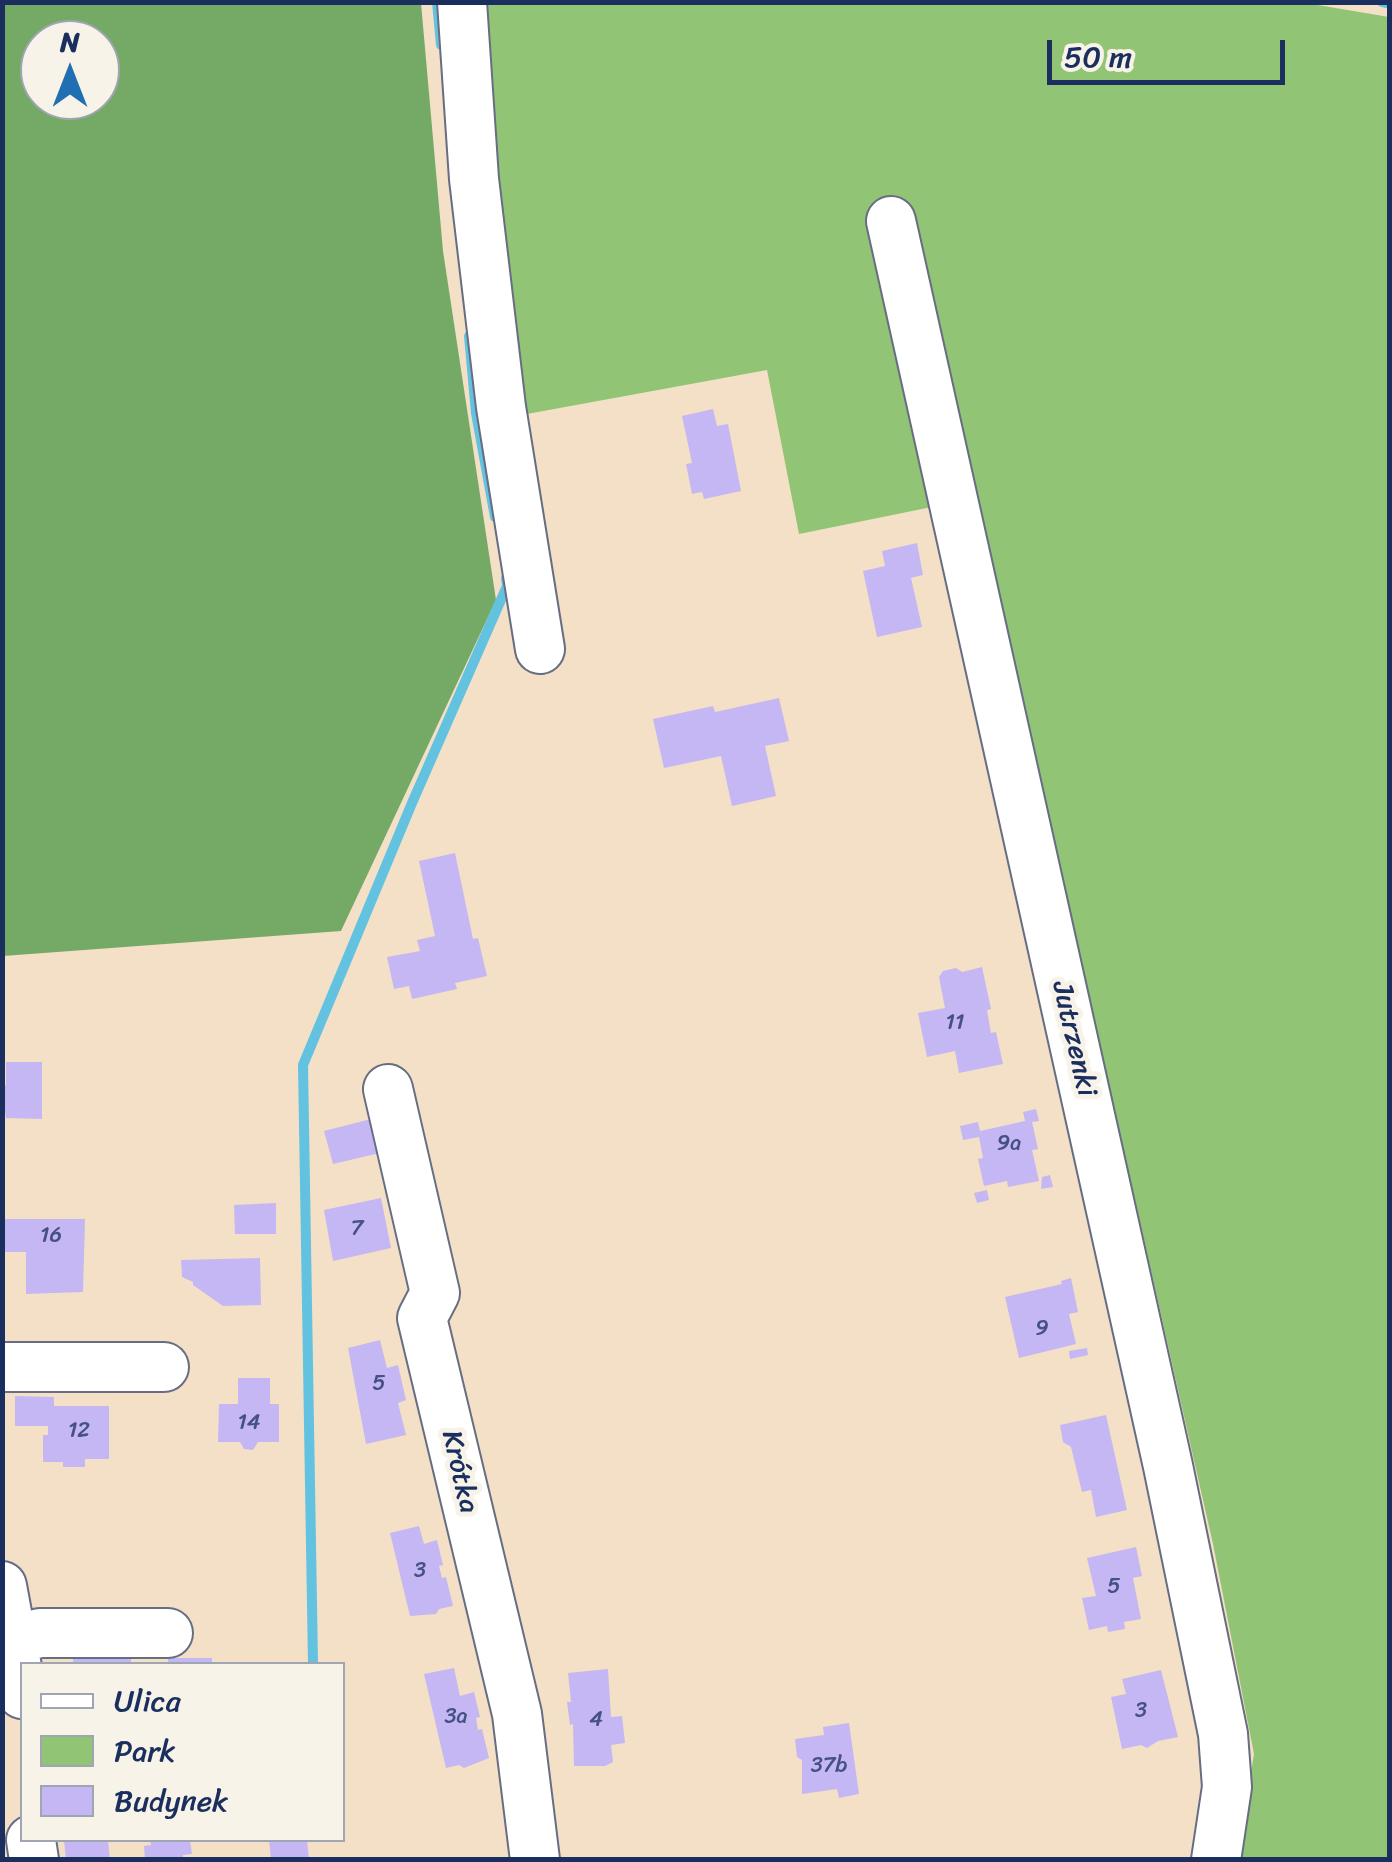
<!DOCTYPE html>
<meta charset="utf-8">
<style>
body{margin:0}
#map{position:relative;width:1392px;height:1862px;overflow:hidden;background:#f3e0c6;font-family:Sriracha,sans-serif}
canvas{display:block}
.frame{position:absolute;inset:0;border:5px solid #1b2f5e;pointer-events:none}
.legend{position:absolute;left:20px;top:1662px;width:325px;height:180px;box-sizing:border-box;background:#f7f3e8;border:2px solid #9fa5b1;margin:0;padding:12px 18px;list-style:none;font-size:30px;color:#1b2f5e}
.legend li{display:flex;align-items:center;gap:20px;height:50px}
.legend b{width:50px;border:2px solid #9fa5b1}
.north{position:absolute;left:20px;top:20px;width:100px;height:100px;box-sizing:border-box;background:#f7f3e8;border:2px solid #9fa5b1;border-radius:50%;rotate:0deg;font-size:28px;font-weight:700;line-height:40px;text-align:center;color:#1b2f5e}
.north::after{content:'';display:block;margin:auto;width:35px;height:45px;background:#1f6fb2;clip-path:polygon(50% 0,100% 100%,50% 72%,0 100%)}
.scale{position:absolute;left:1047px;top:40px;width:238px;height:45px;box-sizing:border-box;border:5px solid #1b2f5e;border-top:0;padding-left:12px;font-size:30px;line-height:35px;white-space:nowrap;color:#1b2f5e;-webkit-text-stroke:8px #f7f3e8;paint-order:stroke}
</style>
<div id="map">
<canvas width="1392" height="1862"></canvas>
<div class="frame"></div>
<ul class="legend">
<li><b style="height:12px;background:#fff"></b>Ulica</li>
<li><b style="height:28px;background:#92c475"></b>Park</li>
<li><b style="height:28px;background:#c5b7f3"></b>Budynek</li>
</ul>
<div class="north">N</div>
<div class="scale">50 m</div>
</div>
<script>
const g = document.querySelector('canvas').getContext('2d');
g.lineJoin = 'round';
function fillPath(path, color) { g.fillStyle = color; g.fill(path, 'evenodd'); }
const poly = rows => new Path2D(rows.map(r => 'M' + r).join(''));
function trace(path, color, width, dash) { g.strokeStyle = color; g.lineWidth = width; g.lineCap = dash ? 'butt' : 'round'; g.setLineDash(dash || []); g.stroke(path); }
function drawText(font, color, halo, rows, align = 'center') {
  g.font = font + ' Sriracha,sans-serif'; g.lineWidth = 10; g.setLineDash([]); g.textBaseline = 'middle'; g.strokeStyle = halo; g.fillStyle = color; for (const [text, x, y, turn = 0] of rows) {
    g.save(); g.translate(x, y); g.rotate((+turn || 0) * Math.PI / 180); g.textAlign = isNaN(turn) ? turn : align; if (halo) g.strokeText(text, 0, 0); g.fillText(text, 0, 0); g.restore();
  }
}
fillPath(poly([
 [1300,2,1389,17,1389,1859,1237,1859,1254,1754,1213,1544,976,498,799,534,767,370,516,416,478,3]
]), '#92c475');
fillPath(poly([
 [3,2,421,3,443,251,496,600,341,931,3,956],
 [40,40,100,40,100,100,40,100]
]), '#75aa66');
trace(poly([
 [437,2,441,45],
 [1382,2,1390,4],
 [469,336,476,413,495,517],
 [313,1664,303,1065,412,803,507,586,506,578]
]), '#62c2e0', 10);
fillPath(poly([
 [713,409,717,426,728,424,741,491,704,499,702,492,692,494,686,464,692,463,682,416],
 [917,543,923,575,911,578,922,627,877,637,863,571,885,566,882,551],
 [779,698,789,741,765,746,776,796,732,806,721,756,664,768,653,719,713,706,715,712],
 [455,853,473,939,478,938,487,976,455,983,457,989,412,999,409,986,394,989,387,957,420,951,417,940,435,936,419,861],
 [982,967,991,1009,987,1010,991,1033,996,1032,1003,1064,959,1073,955,1051,927,1057,918,1013,945,1008,939,977,943,971,956,968,962,972],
 [6,1062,42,1062,42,1119,6,1118,2,1085,6,1085],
 [1036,1109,1039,1121,1032,1122,1038,1149,1032,1150,1039,1181,1008,1187,1007,1181,984,1186,978,1159,983,1158,979,1137,963,1140,960,1126,978,1122,980,1131,1025,1121,1023,1112],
 [375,1118,384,1152,333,1164,324,1131],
 [1050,1175,1053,1187,1041,1189,1042,1177],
 [987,1190,989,1200,977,1203,974,1193],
 [381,1198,391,1248,333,1261,324,1210],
 [276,1203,276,1234,235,1234,234,1205],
 [2,1219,85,1219,83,1292,26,1294,26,1252,2,1252],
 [260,1258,261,1305,223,1306,193,1285,193,1282,182,1277,181,1260],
 [1071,1278,1078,1312,1069,1314,1076,1344,1019,1358,1005,1297,1062,1284,1061,1281],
 [380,1340,387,1368,398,1365,406,1400,398,1403,406,1435,366,1444,348,1348],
 [1087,1348,1088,1355,1070,1359,1069,1351],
 [238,1378,270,1378,270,1404,279,1404,279,1442,258,1442,253,1450,244,1449,240,1442,218,1442,219,1404,238,1404],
 [15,1396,54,1397,54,1406,109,1406,109,1459,85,1459,85,1467,63,1467,63,1462,43,1462,43,1435,48,1435,48,1426,15,1426],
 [1106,1415,1127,1510,1096,1517,1091,1490,1082,1492,1071,1447,1063,1442,1060,1425],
 [419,1526,424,1544,437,1540,443,1565,439,1566,442,1578,446,1577,453,1606,439,1609,436,1614,410,1616,390,1533],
 [1136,1547,1142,1576,1133,1578,1141,1619,1124,1622,1125,1629,1108,1632,1107,1626,1089,1630,1082,1598,1096,1596,1087,1558],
 [73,1658,131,1658,131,1664,73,1664],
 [168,1658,212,1658,212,1664,168,1664],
 [454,1668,460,1696,474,1692,480,1717,476,1718,478,1730,482,1729,489,1758,464,1768,459,1765,446,1768,424,1674],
 [608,1669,611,1717,622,1716,625,1743,611,1745,613,1762,605,1766,574,1766,573,1724,570,1725,567,1702,571,1702,568,1673],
 [1161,1670,1178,1737,1158,1741,1147,1748,1141,1745,1122,1749,1111,1697,1126,1694,1122,1679],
 [849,1723,859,1794,839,1798,837,1789,802,1794,802,1760,797,1757,795,1739,824,1735,823,1727],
 [64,1840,108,1840,110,1860,66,1860],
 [150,1840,190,1840,192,1854,183,1855,183,1860,145,1860,144,1846,151,1845],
 [269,1840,307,1840,309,1860,271,1860]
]), '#c5b7f3');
const minor = poly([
 [462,2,474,179,501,407,540,649],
 [891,221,1168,1466,1223,1734,1227,1787,1216,1860],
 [388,1089,435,1293,422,1318,517,1714,535,1860],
 [2,1367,164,1367],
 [2,1586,22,1694],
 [12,1640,40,1633,168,1633],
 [31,1840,34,1860]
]);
trace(minor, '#676d82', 52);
trace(minor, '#fff', 48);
drawText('22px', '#465183', null, [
 ["11",955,1023],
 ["9a",1009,1144],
 ["7",357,1229],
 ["16",51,1236],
 ["9",1042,1329],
 ["5",379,1384],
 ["14",249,1423],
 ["12",79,1431],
 ["3",420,1571],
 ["5",1114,1587],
 ["3",1141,1711],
 ["3a",456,1717],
 ["4",596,1720],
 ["37b",829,1766]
]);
drawText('28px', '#1b2f5e', '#f7f3e8', [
 ["Jutrzenki",1073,1039,77],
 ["Krótka",459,1472,77]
]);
</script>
